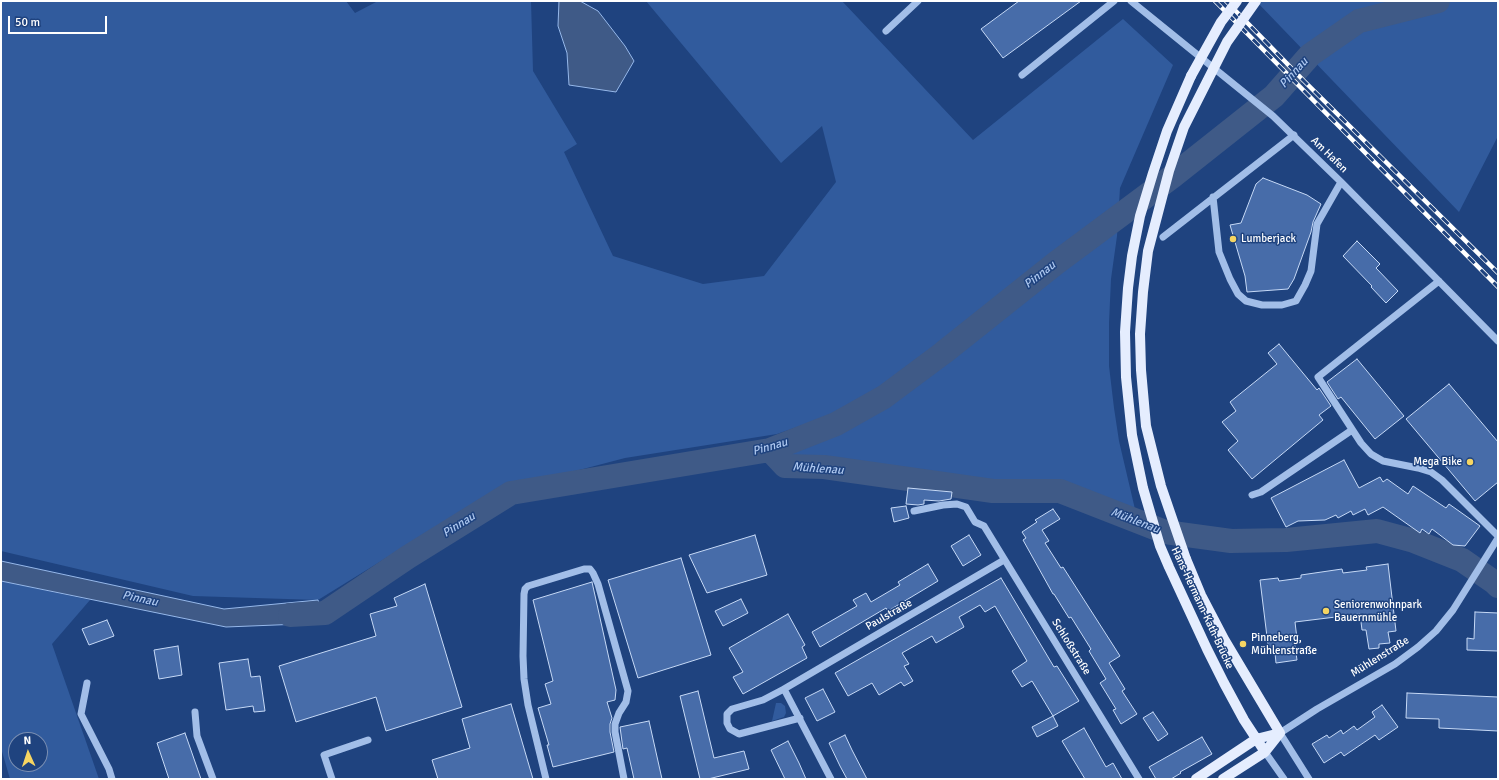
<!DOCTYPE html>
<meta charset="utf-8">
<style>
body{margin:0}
#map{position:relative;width:1499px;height:780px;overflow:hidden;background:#1f437f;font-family:Signika,sans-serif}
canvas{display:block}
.frame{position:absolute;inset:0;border:2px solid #fff;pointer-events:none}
.north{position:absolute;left:8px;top:732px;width:40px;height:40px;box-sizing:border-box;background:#1f437f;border:1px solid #798eb2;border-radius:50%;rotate:357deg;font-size:11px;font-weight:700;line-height:16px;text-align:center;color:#fff}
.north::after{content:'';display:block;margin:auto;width:14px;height:18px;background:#f6d562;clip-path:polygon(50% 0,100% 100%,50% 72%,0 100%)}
.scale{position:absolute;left:8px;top:16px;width:99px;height:18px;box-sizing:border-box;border:2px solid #fff;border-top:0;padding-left:5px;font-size:12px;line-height:14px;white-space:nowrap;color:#fff;-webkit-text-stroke:3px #1f437f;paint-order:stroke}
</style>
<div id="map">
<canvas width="1499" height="780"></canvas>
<div class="frame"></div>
<div class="north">N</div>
<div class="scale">50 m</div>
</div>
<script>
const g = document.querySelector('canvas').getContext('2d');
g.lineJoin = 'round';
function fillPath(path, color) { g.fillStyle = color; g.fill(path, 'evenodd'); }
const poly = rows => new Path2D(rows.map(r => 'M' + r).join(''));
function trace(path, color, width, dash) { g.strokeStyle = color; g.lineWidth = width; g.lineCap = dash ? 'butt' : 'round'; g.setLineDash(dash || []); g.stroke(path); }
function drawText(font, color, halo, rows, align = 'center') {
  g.font = font + ' Signika,sans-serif'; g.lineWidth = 3; g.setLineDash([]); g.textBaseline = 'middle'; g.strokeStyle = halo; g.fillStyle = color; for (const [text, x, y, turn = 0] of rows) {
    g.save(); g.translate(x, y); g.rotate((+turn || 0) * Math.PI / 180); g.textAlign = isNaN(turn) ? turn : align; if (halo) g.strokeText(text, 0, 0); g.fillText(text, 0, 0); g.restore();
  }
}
fillPath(poly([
 [1,1,346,1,355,13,378,1,531,1,533,71,577,144,564,152,613,256,703,284,764,276,836,182,822,126,781,163,646,1,842,1,973,140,1123,19,1173,65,1120,188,1117,236,1111,279,1109,323,1109,366,1114,408,1119,441,1138,522,1060,491,993,491,824,467,785,466,770,450,836,424,881,398,777,434,625,458,526,484,420,537,318,600,193,596,1,551],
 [1256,1,1498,1,1498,136,1459,212],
 [1,581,90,600,52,644,99,779,10,779,1,748],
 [16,740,40,740,40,764,16,764],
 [776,703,781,703,785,706,786,713,784,717,772,721]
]), '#315b9d');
const water = poly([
 [559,1,580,1,598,11,625,46,634,61,616,92,569,85,567,53,558,26,559,1],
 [1,561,224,609,318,600,325,623,226,627,1,581,1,561]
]);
fillPath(water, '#3f5a87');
trace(water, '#96b8ea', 1);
trace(poly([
 [770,450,785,466,824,467,993,491,1060,491,1165,532,1231,541,1286,540,1377,531,1414,541,1462,560,1494,582,1498,586],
 [290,615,325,613,408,557,511,493,770,450,836,424,884,397,943,353,1056,263,1173,176,1274,96,1310,55,1359,21,1438,1]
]), '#3f5a87', 24);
const building = poly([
 [1019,1,1081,1,1003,58,981,29,1019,1],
 [1263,178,1307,195,1321,204,1313,222,1311,232,1294,279,1288,289,1247,292,1245,276,1230,225,1241,223,1256,184,1263,178],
 [1357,241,1380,264,1376,268,1398,291,1386,303,1371,287,1372,286,1343,256,1357,241],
 [1279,344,1317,390,1319,388,1331,406,1319,415,1323,420,1252,479,1228,450,1238,441,1222,422,1236,411,1230,402,1277,364,1268,353,1279,344],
 [1357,359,1404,416,1375,439,1341,397,1338,399,1327,382,1357,359],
 [1449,384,1498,442,1498,482,1475,501,1406,419,1449,384],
 [1344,460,1359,488,1380,477,1383,482,1387,479,1408,494,1413,486,1446,508,1449,504,1480,526,1465,546,1453,545,1432,529,1429,534,1422,529,1420,533,1383,507,1368,515,1365,509,1353,515,1351,511,1338,518,1336,515,1325,520,1298,521,1286,527,1271,498,1344,460],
 [908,488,952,492,951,499,939,501,924,500,924,504,918,505,906,504,908,488],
 [906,506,909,518,894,522,891,508,906,506],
 [1053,509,1060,519,1042,530,1049,541,1045,543,1061,568,1063,567,1120,656,1109,663,1125,689,1122,691,1137,714,1121,724,1113,710,1116,709,1100,683,1106,679,1089,651,1091,649,1071,617,1069,618,1054,594,1053,594,1023,540,1026,538,1022,532,1037,522,1035,520,1053,509],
 [755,535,767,575,707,593,689,555,755,535],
 [969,535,981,555,963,566,951,546,969,535],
 [681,558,711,655,638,678,608,580,681,558],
 [928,564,938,581,888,611,886,608,820,647,812,632,857,606,853,600,866,593,871,602,900,585,898,582,928,564],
 [1388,564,1396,631,1388,632,1390,643,1379,644,1379,648,1369,649,1366,630,1362,630,1360,614,1295,622,1297,639,1294,639,1297,660,1276,663,1275,653,1269,653,1260,580,1278,578,1279,581,1301,578,1301,575,1342,569,1343,573,1367,570,1366,567,1388,564],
 [1001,578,1054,667,1057,666,1079,701,1053,716,1032,681,1022,687,1012,671,1027,661,995,606,985,612,980,605,959,617,964,627,936,643,932,636,902,653,909,664,904,666,913,681,904,686,901,682,879,695,872,683,848,696,835,673,1001,578],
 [592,582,616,690,615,700,607,702,612,718,610,724,610,732,614,752,553,767,547,745,549,745,538,708,551,704,545,684,553,681,533,600,592,582],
 [425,584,462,707,386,731,376,697,296,722,279,666,376,636,370,614,397,606,394,598,425,584],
 [741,599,748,613,723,626,715,611,741,599],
 [1475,612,1498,613,1498,651,1467,650,1467,638,1474,639,1475,612],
 [788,614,805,645,802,647,807,658,743,694,733,677,743,672,729,648,788,614],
 [107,620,114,636,89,645,82,629,107,620],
 [178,646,182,675,159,679,154,650,178,646],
 [248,659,251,677,260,676,265,711,254,712,253,706,226,710,219,663,248,659],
 [823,689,835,712,817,721,805,698,823,689],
 [698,691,714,758,744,751,749,769,708,779,700,779,680,696,698,691],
 [1407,693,1498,697,1498,731,1439,728,1439,719,1406,718,1407,693],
 [511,704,533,779,438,779,432,760,470,748,462,719,511,704],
 [1382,705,1398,727,1379,740,1375,735,1344,756,1341,752,1324,763,1312,744,1327,735,1329,738,1341,730,1343,734,1354,726,1357,730,1375,717,1372,712,1382,705],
 [1153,712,1168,734,1158,741,1143,718,1153,712],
 [1053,716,1058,726,1037,737,1032,727,1053,716],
 [649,721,662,779,634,779,627,748,623,749,620,727,649,721],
 [1084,728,1106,767,1113,763,1122,779,1085,779,1062,741,1084,728],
 [185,733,201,779,169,779,157,743,185,733],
 [845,735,852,750,867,779,847,779,840,766,829,743,845,735],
 [1202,737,1212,754,1180,772,1181,773,1171,779,1156,779,1149,767,1202,737],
 [788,741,799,763,806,779,785,779,771,750,788,741]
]);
fillPath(building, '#476ca9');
trace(building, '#c6d9f6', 1);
trace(poly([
 [1131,1,1273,116,1341,182,1498,341],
 [886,31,918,1],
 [1022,75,1114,1],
 [1213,197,1219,252,1230,279,1238,294,1246,301,1262,305,1282,305,1296,301,1305,285,1311,271,1317,224,1341,182],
 [1163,237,1294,135],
 [1439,281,1318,377,1361,443,1371,454,1383,461,1418,468,1431,472,1442,480,1498,536],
 [1252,495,1261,492,1352,430],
 [914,511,943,505,957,504,966,507,975,522,984,526,1139,779],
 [87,683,81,714,109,769,112,779],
 [784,689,763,700,732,709,727,714,727,723,730,729,739,734,800,718],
 [195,712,197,736,213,779],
 [1265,752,1284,779],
 [332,779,324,755,368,740],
 [546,779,528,705,524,679,523,656,524,594,525,589,528,586,584,569,590,569,593,573,598,584,628,691,626,702,619,713,615,724,615,732,624,779],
 [831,779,784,689,1004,560],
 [1309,779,1280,733,1317,709,1395,664,1418,647,1436,631,1453,610,1498,538]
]), '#a2bee8', 7);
trace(poly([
 [1191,76,1167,131,1153,173,1140,216,1132,256,1128,288,1125,332,1126,377,1132,435,1143,488,1160,546,1169,567,1207,649,1224,683,1244,720,1265,752],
 [1186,559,1201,595,1224,639,1280,733],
 [1196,779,1256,739,1280,733],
 [1223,779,1265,752,1280,733]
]), '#e5edfe', 10);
const rail = poly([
 [1215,1,1498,287],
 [1226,1,1304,81,1498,273]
]);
trace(rail, '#fff', 4.5);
trace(rail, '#1f437f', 3, [9]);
trace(poly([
 [1191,76,1221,22,1237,1],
 [1186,559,1161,486,1146,426,1141,370,1140,334,1143,292,1148,251,1169,171,1184,127,1227,42,1256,1]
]), '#e5edfe', 10);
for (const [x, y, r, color] of [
 [1233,239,4,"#f6d562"],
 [1470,462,4,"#f6d562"],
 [1326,611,4,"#f6d562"],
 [1243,644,4,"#f6d562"]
]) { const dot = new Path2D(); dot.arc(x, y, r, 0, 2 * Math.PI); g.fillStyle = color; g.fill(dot); trace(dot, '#1f437f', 1.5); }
drawText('11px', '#fff', '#1f437f', [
 ["Am Hafen",1329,155,44],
 ["Hans-Hermann-Kath-Brücke",1202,608,65],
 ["Paulstraße",889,615,-30],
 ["Schloßstraße",1071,647,58],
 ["Mühlenstraße",1380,657,-32]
]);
drawText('11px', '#fff', '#1f437f', [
 ["Lumberjack",1241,239],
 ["Mega Bike",1462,462,"right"],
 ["Seniorenwohnpark",1334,605],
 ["Bauernmühle",1334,618],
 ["Pinneberg,",1251,638],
 ["Mühlenstraße",1251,651]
], 'left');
drawText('italic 12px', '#aec8f0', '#1f437f', [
 ["Pinnau",1294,73,-48],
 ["Pinnau",1040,275,-38],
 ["Pinnau",770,447,-16],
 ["Mühlenau",818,469,4],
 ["Mühlenau",1135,521,21],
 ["Pinnau",459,525,-32],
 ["Pinnau",140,599,12]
]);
</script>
